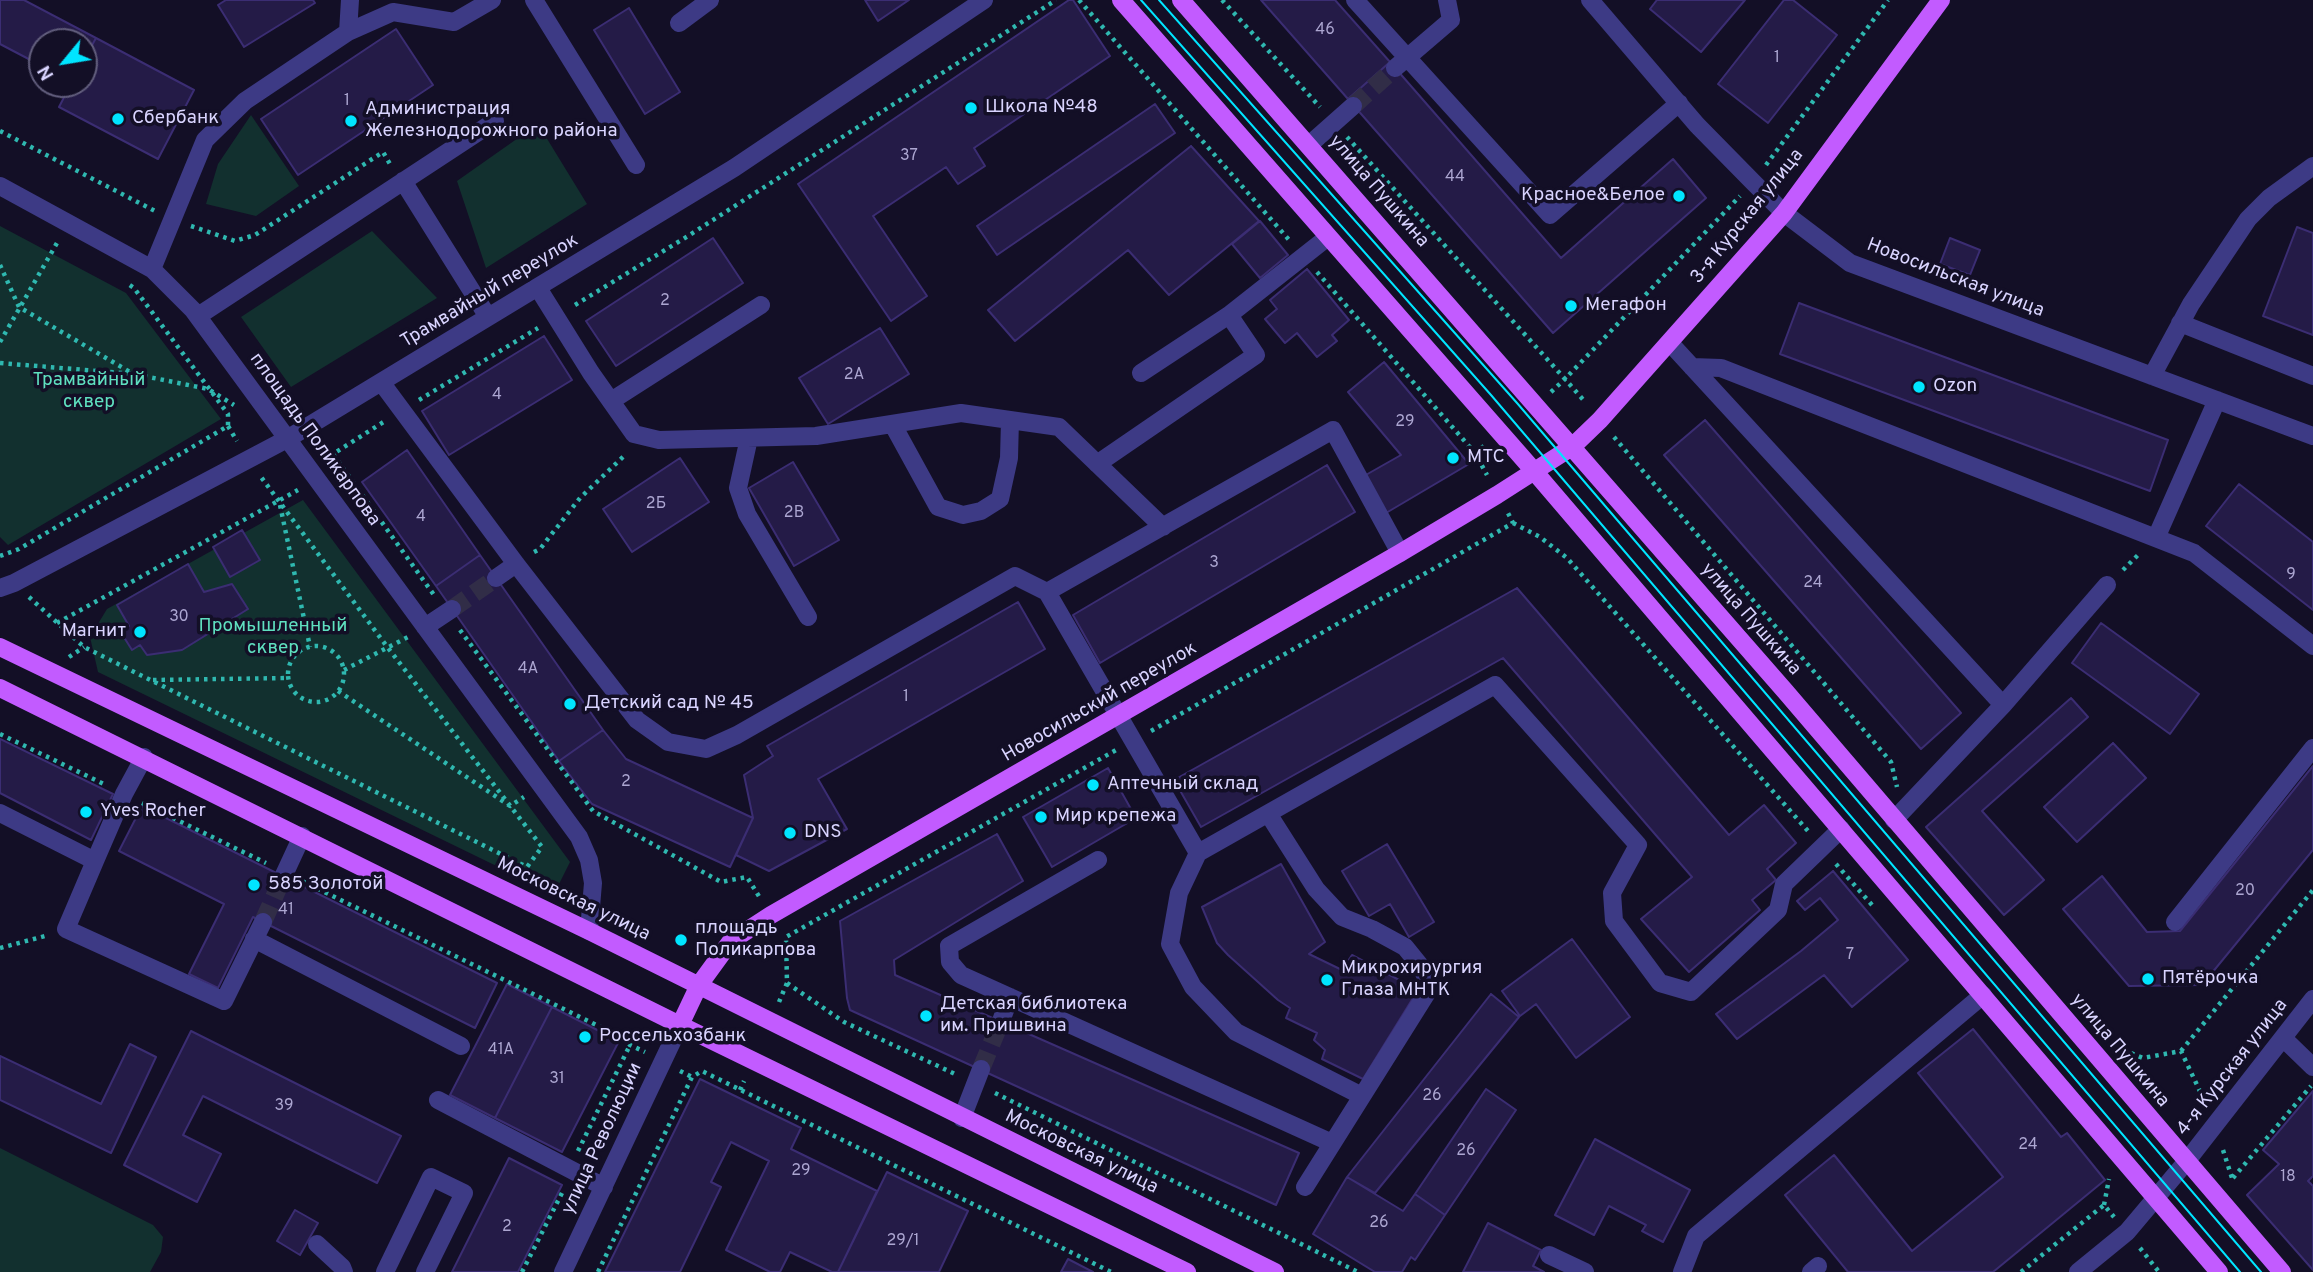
<!DOCTYPE html>
<meta charset="utf-8">
<style>
body{margin:0}
#map{position:relative;width:2313px;height:1272px;overflow:hidden;background:#130f26;font-family:Overpass,sans-serif}
canvas{display:block}
.north{position:absolute;left:28px;top:28px;width:70px;height:70px;box-sizing:border-box;background:#130f26;border:2px solid #625e7d;border-radius:50%;rotate:240deg;font-size:19px;font-weight:700;line-height:28px;text-align:center;color:#d9d4ff}
.north::after{content:'';display:block;margin:auto;width:24px;height:32px;background:#00e5ff;clip-path:polygon(50% 0,100% 100%,50% 72%,0 100%)}
</style>
<div id="map">
<canvas width="2313" height="1272"></canvas>
<div class="north">N</div>
</div>
<script>
const g = document.querySelector('canvas').getContext('2d');
g.lineJoin = 'round';
function fillPath(path, color) { g.fillStyle = color; g.fill(path, 'evenodd'); }
const poly = rows => new Path2D(rows.map(r => 'M' + r).join(''));
function trace(path, color, width, dash) { g.strokeStyle = color; g.lineWidth = width; g.lineCap = dash ? 'butt' : 'round'; g.setLineDash(dash || []); g.stroke(path); }
function drawText(font, color, halo, rows, align = 'center') {
  g.font = font + ' Overpass,sans-serif'; g.lineWidth = 7; g.setLineDash([]); g.textBaseline = 'middle'; g.strokeStyle = halo; g.fillStyle = color; for (const [text, x, y, turn = 0] of rows) {
    g.save(); g.translate(x, y); g.rotate((+turn || 0) * Math.PI / 180); g.textAlign = isNaN(turn) ? turn : align; if (halo) g.strokeText(text, 0, 0); g.fillText(text, 0, 0); g.restore();
  }
}
fillPath(poly([
 [251,115,299,186,256,216,206,204,218,164],
 [538,124,587,204,486,268,457,181],
 [0,226,126,293,221,419,8,545,0,537],
 [372,231,437,298,291,387,241,317],
 [303,500,570,862,554,894,98,672,90,637,107,609],
 [0,1148,153,1225,163,1237,161,1252,150,1272,0,1272]
]), '#12302f');
const building = poly([
 [0,0,24,0,96,38,84,60,84,42,42,42,42,66,0,44,0,0],
 [226,0,313,0,315,3,244,47,218,5,226,0],
 [865,0,909,0,878,21,865,0],
 [1069,0,1073,0,1110,56,974,148,985,166,958,184,946,167,873,216,927,296,891,321,798,184,1069,0],
 [1261,0,1335,0,1390,62,1348,99,1261,0],
 [1657,0,1745,0,1701,52,1650,9,1657,0],
 [1784,0,1793,0,1837,35,1768,123,1718,84,1784,0],
 [629,8,680,92,645,114,594,30,629,8],
 [396,29,433,85,298,175,261,119,396,29],
 [96,38,194,90,158,159,59,107,71,84,84,84,84,60,96,38],
 [1390,62,1561,258,1673,159,1706,198,1553,333,1348,99,1390,62],
 [1155,104,1175,133,997,255,977,226,1155,104],
 [1191,146,1259,221,1169,295,1128,250,1015,341,988,310,1191,146],
 [1260,221,1288,255,1260,278,1232,244,1260,221],
 [2297,227,2313,233,2313,335,2263,316,2297,227],
 [713,238,743,283,616,366,586,321,713,238],
 [1950,238,1980,250,1970,275,1940,264,1950,238],
 [1307,269,1349,320,1332,335,1337,341,1317,357,1297,333,1285,343,1265,319,1277,309,1270,300,1307,269],
 [1799,303,2168,440,2150,491,1780,354,1799,303],
 [880,328,909,374,828,424,799,378,880,328],
 [544,336,572,380,449,455,422,411,544,336],
 [1384,362,1469,464,1386,513,1364,476,1401,455,1348,392,1384,362],
 [1705,420,1961,713,1921,749,1664,455,1705,420],
 [407,450,480,555,436,586,362,482,407,450],
 [680,458,709,502,632,552,603,509,680,458],
 [793,462,839,540,794,566,749,488,793,462],
 [1327,465,1355,512,1100,663,1073,615,1327,465],
 [2239,484,2313,542,2313,610,2206,526,2239,484],
 [242,530,260,560,230,577,213,547,242,530],
 [480,555,603,730,559,761,436,586,480,555],
 [188,564,204,592,232,584,248,609,182,650,147,655,140,645,132,650,120,631,129,626,117,605,188,564],
 [1517,588,1729,835,1764,805,1796,843,1767,869,1776,880,1752,900,1760,910,1689,972,1641,919,1692,877,1503,658,1201,827,1174,780,1517,588],
 [1018,602,1045,649,818,779,847,829,769,871,736,855,753,818,744,775,773,756,767,746,1018,602],
 [2101,623,2199,694,2170,734,2072,663,2101,623],
 [2071,698,2088,717,1982,811,2044,880,2004,915,1926,827,2071,698],
 [603,730,626,759,753,818,730,867,592,804,559,761,603,730],
 [0,739,113,794,91,840,0,793,0,739],
 [2113,743,2146,778,2077,842,2044,807,2113,743],
 [2313,766,2313,850,2202,985,2129,986,2063,909,2102,876,2147,932,2180,931,2313,766],
 [1108,768,1136,818,1052,867,1023,817,1108,768],
 [142,806,497,983,475,1028,253,917,218,988,189,974,224,904,119,851,142,806],
 [997,834,1023,881,894,960,895,975,1299,1153,1276,1205,850,1010,847,998,840,921,997,834],
 [1387,844,1434,922,1409,937,1390,904,1369,916,1342,871,1387,844],
 [1281,864,1325,942,1309,954,1342,970,1352,955,1418,990,1363,1079,1322,1059,1325,1050,1314,1040,1317,1033,1286,1018,1290,1008,1278,1000,1228,955,1217,943,1202,907,1281,864],
 [1833,871,1908,960,1852,1007,1824,975,1737,1039,1716,1014,1801,951,1838,920,1820,898,1805,910,1797,901,1833,871],
 [1572,939,1630,1017,1576,1058,1536,1004,1520,1016,1502,991,1572,939],
 [507,984,552,1007,495,1118,450,1095,507,984],
 [1491,994,1519,1017,1375,1193,1347,1177,1491,994],
 [552,1007,619,1041,562,1152,495,1118,552,1007],
 [1973,1029,2061,1137,2067,1133,2105,1180,1993,1272,1848,1272,1785,1195,1834,1155,1912,1251,2003,1177,1918,1073,1973,1029],
 [191,1031,401,1136,377,1183,203,1096,183,1135,221,1154,197,1202,124,1165,191,1031],
 [130,1044,156,1057,111,1153,0,1100,0,1056,101,1104,130,1044],
 [700,1079,801,1128,791,1149,877,1191,838,1272,832,1272,790,1252,780,1272,770,1272,726,1250,769,1161,731,1142,711,1182,721,1187,680,1272,605,1272,700,1079],
 [1486,1089,1516,1110,1445,1215,1415,1194,1486,1089],
 [2313,1091,2313,1176,2308,1181,2313,1186,2313,1270,2247,1195,2279,1164,2263,1150,2313,1091],
 [1595,1139,1690,1190,1663,1242,1642,1231,1646,1225,1609,1206,1594,1235,1555,1215,1595,1139],
 [509,1158,562,1185,518,1272,452,1272,509,1158],
 [887,1172,968,1211,939,1272,838,1272,887,1172],
 [1347,1177,1403,1211,1415,1194,1445,1215,1415,1260,1411,1257,1402,1272,1375,1272,1313,1234,1347,1177],
 [295,1210,318,1223,300,1255,277,1241,295,1210],
 [1488,1223,1541,1250,1533,1266,1544,1272,1463,1272,1488,1223],
 [1068,1259,1093,1272,1061,1272,1068,1259]
]);
fillPath(building, '#241b47');
trace(building, '#3b2d73', 2);
trace(poly([
 [1353,106,1395,68],
 [452,609,496,578],
 [263,922,283,877],
 [981,1069,1001,1021]
]), '#312d47', 18, [18, 9]);
trace(poly([
 [1079,0,1290,241],
 [1222,0,1320,107],
 [0,131,155,211],
 [1347,137,1565,379,1740,196],
 [1766,165,1888,0],
 [191,226,235,241,255,235,383,152,390,164],
 [0,265,19,307,130,372],
 [1317,272,1475,453],
 [575,305,688,236,1056,0],
 [0,342,57,243],
 [0,363,134,374,208,389,234,405],
 [1551,392,1565,379,1586,403],
 [419,400,538,328],
 [228,426,237,441],
 [1614,437,1891,762,1897,787],
 [1484,446,1475,453,1487,475],
 [340,464,333,454,385,421],
 [336,467,340,464,434,595],
 [280,505,310,647],
 [1513,523,1540,537,1567,558,1808,831],
 [534,552,540,549,580,498,626,454],
 [0,556,19,549,228,426,228,414,134,288,128,284],
 [2123,570,2139,554],
 [29,597,84,647,527,867,542,847,388,648,261,477],
 [57,623,298,490],
 [460,630,593,811,721,882,747,877,760,898],
 '288 674a28 28 0 1 1 56 0a28 28 0 1 1-56 0Z',
 [69,657,84,647],
 [344,670,408,637],
 [153,680,289,678],
 [338,691,510,806,524,797],
 [1151,731,1513,523,1508,513],
 [0,734,106,785],
 [142,803,266,863],
 [1836,864,1872,905],
 [302,881,621,1037,630,1045,645,1052],
 [0,948,45,936],
 [787,983,844,1022,955,1074],
 [779,1002,787,983,786,937,1116,750],
 [2123,1050,2143,1058,2181,1051,2205,1102],
 [2181,1051,2313,890],
 [680,1071,692,1077],
 [740,1090,744,1081],
 [995,1093,1358,1272],
 [2223,1150,2232,1178],
 [578,1151,630,1045],
 [2233,1178,2311,1086],
 [2104,1205,2109,1179],
 [2140,1248,2159,1272],
 [522,1272,564,1189],
 [598,1272,692,1077,702,1071,1111,1272],
 [2021,1272,2104,1205,2114,1217]
]), '#2fb8b0', 4.5, [3.5, 5]);
trace(poly([
 [534,0,636,165],
 [1355,0,1550,215,1679,103],
 [1590,0,1697,125,1753,182,1784,213,1850,263,2313,436],
 [679,23,710,0],
 [348,32,393,12,454,22,492,0],
 [1395,68,1451,20,1447,0],
 [1309,145,1353,106],
 [403,181,488,317],
 [0,186,152,269,193,310,579,837,589,860,593,883,589,931],
 [152,269,205,140,245,101,348,32,350,0],
 [538,288,591,373,634,434,659,440,816,436,961,413,1059,427,1163,527],
 [198,316,495,121],
 [2180,323,2313,376],
 [1670,343,2003,705],
 [1692,367,1721,368,2194,553,2313,646],
 [1141,373,1229,315],
 [2152,376,2191,304,2248,219,2269,198,2313,166],
 [381,382,516,564,637,720,668,742,706,749,737,735,1015,576,1047,592],
 [611,401,761,305],
 [893,425,938,507,963,515,981,511,1000,499,1009,458,1010,420],
 [749,438,738,488,747,514,808,617],
 [1097,464,1256,355,1229,315,1328,237],
 [2156,538,2217,400],
 [1400,553,1333,430,1047,592,1198,853,1495,685,1638,845,1612,893,1614,921,1660,983,1691,992,1778,910,1784,884,1841,829],
 [496,578,516,564],
 [0,588,14,583,287,439,734,168,984,0],
 [425,627,452,609],
 [0,813,95,861,124,794,144,757],
 [1269,815,1316,889,1342,917,1372,929,1405,947,1422,968,1430,988,1305,1187],
 [1894,820,2003,705,2107,585],
 [1198,853,1179,893,1170,944,1193,987,1236,1032,1362,1096],
 [1098,860,949,946,950,962,961,975,1332,1143],
 [95,861,66,929,224,1001,263,922],
 [283,877,302,836],
 [2175,922,2313,748],
 [254,939,461,1046],
 [1001,1021,1010,997],
 [2283,1038,2313,1067],
 [438,1100,604,1187],
 [962,1118,981,1069],
 [317,1244,342,1267,344,1272],
 [1549,1255,1585,1272],
 [385,1272,431,1177,464,1193,425,1272],
 [563,1272,680,1025],
 [1682,1272,1696,1236,1983,995],
 [1811,1272,1818,1266],
 [2078,1272,2127,1232,2186,1162,2313,999]
]), '#3d3a85', 18);
trace(poly([
 [1121,0,1534,471,2219,1272],
 [1181,0,1785,691,2282,1272],
 [0,647,589,931,1275,1272],
 [0,688,680,1025,1187,1272],
 [680,1025,699,985,731,941,771,915,1400,553,1497,495,1572,447,1600,420,1784,213,1941,0]
]), '#c25bff', 18);
trace(poly([
 [1141,0,1491,395,2240,1272],
 [1159,0,1517,403,2261,1272]
]), '#00e5ff', 2);
for (const [x, y, r, color] of [
 [971,108,7,"#00e5ff"],
 [118,119,7,"#00e5ff"],
 [351,121,7,"#00e5ff"],
 [1679,196,7,"#00e5ff"],
 [1571,306,7,"#00e5ff"],
 [1919,387,7,"#00e5ff"],
 [1453,458,7,"#00e5ff"],
 [140,632,7,"#00e5ff"],
 [570,704,7,"#00e5ff"],
 [1093,785,7,"#00e5ff"],
 [86,812,7,"#00e5ff"],
 [1041,817,7,"#00e5ff"],
 [790,833,7,"#00e5ff"],
 [254,885,7,"#00e5ff"],
 [681,940,7,"#00e5ff"],
 [2148,979,7,"#00e5ff"],
 [1327,980,7,"#00e5ff"],
 [926,1016,7,"#00e5ff"],
 [585,1037,7,"#00e5ff"]
]) { const dot = new Path2D(); dot.arc(x, y, r, 0, 2 * Math.PI); g.fillStyle = color; g.fill(dot); trace(dot, '#130f26', 2.5); }
drawText('16px', '#aca6d1', null, [
 ["46",1325,31],
 ["1",1777,59],
 ["1",347,102],
 ["37",909,157],
 ["44",1455,178],
 ["2",665,302],
 ["2А",854,376],
 ["4",497,396],
 ["29",1405,423],
 ["2Б",656,505],
 ["2В",794,514],
 ["4",421,518],
 ["3",1214,564],
 ["9",2291,576],
 ["24",1813,584],
 ["30",179,618],
 ["4А",528,670],
 ["1",906,698],
 ["2",626,783],
 ["20",2245,892],
 ["41",286,911],
 ["7",1850,956],
 ["41А",501,1051],
 ["31",557,1080],
 ["26",1432,1097],
 ["39",284,1107],
 ["24",2028,1146],
 ["26",1466,1152],
 ["29",801,1172],
 ["18",2288,1178],
 ["26",1379,1224],
 ["2",507,1228],
 ["29/1",903,1242]
]);
drawText('19px', '#d9d4ff', '#130f26', [
 ["Школа №48",985,108],
 ["Администрация",365,110],
 ["Железнодорожного района",365,132],
 ["Сбербанк",132,119],
 ["Красное&Белое",1665,196,"right"],
 ["Мегафон",1585,306],
 ["Ozon",1933,387],
 ["МТС",1467,458],
 ["Магнит",126,632,"right"],
 ["Детский сад № 45",584,704],
 ["Аптечный склад",1107,785],
 ["Yves Rocher",100,812],
 ["Мир крепежа",1055,817],
 ["DNS",804,833],
 ["585 Золотой",268,885],
 ["площадь",695,929],
 ["Поликарпова",695,951],
 ["Микрохирургия",1341,969],
 ["Глаза МНТК",1341,991],
 ["Пятёрочка",2162,979],
 ["Детская библиотека",940,1005],
 ["им. Пришвина",940,1027],
 ["Россельхозбанк",599,1037]
], 'left');
drawText('19px', '#d9d4ff', '#130f26', [
 ["улица Пушкина",1378,192,49],
 ["3-я Курская улица",1748,217,-51],
 ["Новосильская улица",1955,279,21],
 ["Трамвайный переулок",490,292,-31],
 ["площадь Поликарпова",314,440,54],
 ["улица Пушкина",1750,620,49],
 ["Новосильский переулок",1100,703,-30],
 ["Московская улица",573,900,26],
 ["улица Пушкина",2119,1051,50],
 ["4-я Курская улица",2233,1068,-52],
 ["улица Революции",603,1139,-65],
 ["Московская улица",1081,1153,26]
]);
drawText('19px', '#5fe0c0', '#130f26', [
 ["Трамвайный",89,381],
 ["сквер",89,403],
 ["Промышленный",273,627],
 ["сквер",273,649]
]);
</script>
